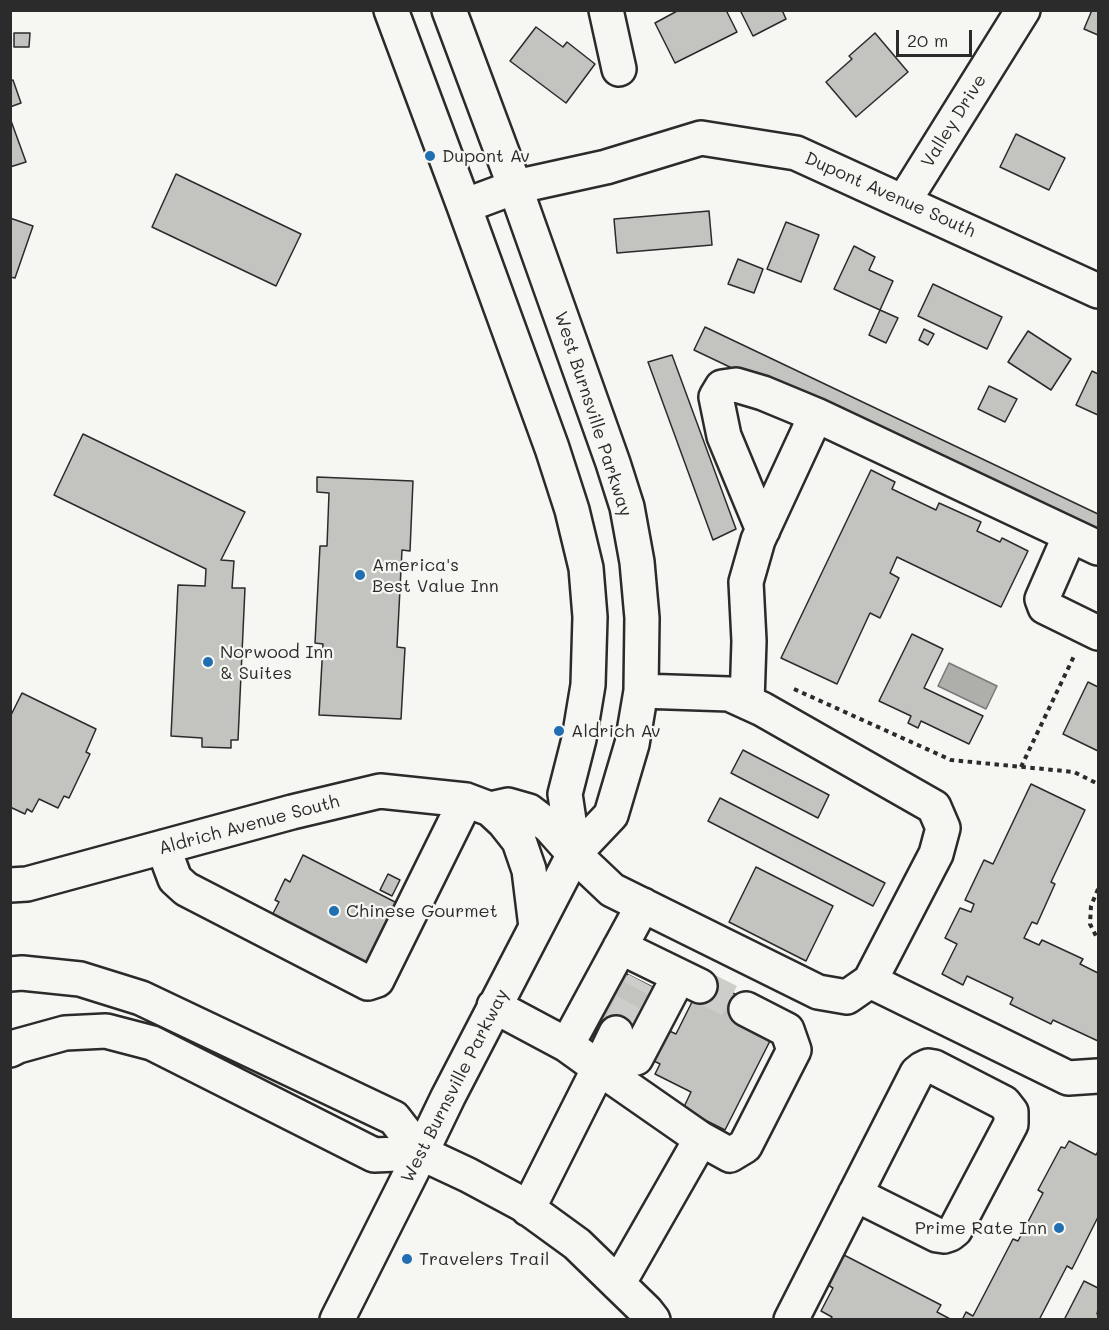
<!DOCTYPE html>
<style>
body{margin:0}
#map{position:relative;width:1109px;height:1330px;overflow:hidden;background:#f6f6f2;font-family:Mali,sans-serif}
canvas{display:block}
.frame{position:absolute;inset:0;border:12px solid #2b2b2b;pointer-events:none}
.scale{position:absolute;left:896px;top:30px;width:76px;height:27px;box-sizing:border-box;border:3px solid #2b2b2b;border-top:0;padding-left:8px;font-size:18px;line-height:21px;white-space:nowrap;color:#2b2b2b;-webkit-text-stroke:4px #f6f6f2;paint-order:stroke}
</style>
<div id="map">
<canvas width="1109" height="1330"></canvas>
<div class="frame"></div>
<div class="scale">20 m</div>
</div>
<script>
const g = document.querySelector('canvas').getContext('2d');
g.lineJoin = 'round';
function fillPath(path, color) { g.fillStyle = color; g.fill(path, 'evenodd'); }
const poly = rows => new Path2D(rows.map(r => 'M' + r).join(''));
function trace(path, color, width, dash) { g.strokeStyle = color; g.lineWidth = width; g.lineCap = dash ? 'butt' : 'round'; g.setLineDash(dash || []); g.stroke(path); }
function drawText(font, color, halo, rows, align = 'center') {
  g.font = font + ' Mali,sans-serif'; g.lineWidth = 4.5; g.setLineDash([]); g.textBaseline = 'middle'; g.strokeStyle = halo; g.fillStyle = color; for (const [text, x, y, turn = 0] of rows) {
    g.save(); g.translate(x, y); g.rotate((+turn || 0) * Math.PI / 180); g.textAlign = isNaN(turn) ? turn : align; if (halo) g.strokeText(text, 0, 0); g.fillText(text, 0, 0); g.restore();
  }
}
const water = poly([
 [949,663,997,686,986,709,938,686,949,663]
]);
fillPath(water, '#aeaeab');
trace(water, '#7a7a78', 1.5);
const building = poly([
 [679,10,726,10,737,32,675,63,655,23,679,10],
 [740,10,782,10,786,19,753,36,740,10],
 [1092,10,1098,10,1098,35,1084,29,1092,10],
 [536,27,563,47,567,42,595,64,566,103,510,61,536,27],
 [14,33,30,33,29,47,14,47,14,33],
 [875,33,908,72,856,117,826,82,852,59,849,56,875,33],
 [13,80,21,103,10,107,10,81,13,80],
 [10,118,26,162,10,167,10,118],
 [1016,134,1065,158,1049,190,1000,167,1016,134],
 [176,174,301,234,276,286,152,227,176,174],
 [709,211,712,245,617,253,614,219,709,211],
 [10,218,33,226,15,278,10,277,10,218],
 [786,222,819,235,801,282,767,269,786,222],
 [854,246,875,257,869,270,893,281,880,310,834,289,854,246],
 [738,259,763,269,754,293,728,284,738,259],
 [933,284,1002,317,987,349,918,316,933,284],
 [880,310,898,318,886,343,869,335,880,310],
 [705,327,1098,514,1098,542,694,350,705,327],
 [924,329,934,334,928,345,919,340,924,329],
 [1028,331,1071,359,1051,390,1008,362,1028,331],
 [672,355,736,529,713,540,648,362,672,355],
 [1092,371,1098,374,1098,415,1076,405,1092,371],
 [989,386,1017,399,1005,422,978,409,989,386],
 [83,434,245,512,221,560,234,561,232,588,245,588,238,740,231,740,231,748,202,747,202,738,171,736,178,585,205,586,206,569,54,495,83,434],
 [871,470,895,482,892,489,936,510,939,503,981,522,977,531,1000,542,1002,538,1028,551,1001,607,897,557,890,573,899,578,880,618,870,613,837,684,781,658,871,470],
 [317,477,413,481,410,551,402,550,397,647,405,648,401,719,319,715,323,644,315,643,320,546,327,546,329,493,317,492,317,477],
 [912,634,943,649,924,688,983,716,969,744,921,721,918,728,908,723,911,716,879,701,912,634],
 [1088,682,1098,687,1098,751,1063,734,1088,682],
 [22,693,96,729,86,752,90,754,69,798,64,796,58,808,39,799,32,812,27,809,25,814,10,807,10,717,22,693],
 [743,750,829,795,818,818,731,773,743,750],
 [1031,784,1085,810,1051,882,1055,884,1037,924,1032,922,1024,938,1039,945,1042,940,1083,959,1080,964,1098,973,1098,1041,1053,1020,1051,1024,1010,1004,1013,998,967,976,963,985,942,974,957,944,945,938,960,908,971,912,974,904,965,900,984,860,993,864,1031,784],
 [720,798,885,883,873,906,708,821,720,798],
 [303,855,397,903,365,966,270,919,279,902,275,900,285,879,290,882,303,855],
 [756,867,833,906,806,961,729,922,756,867],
 [388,874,400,880,392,896,380,890,388,874],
 [613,967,664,993,638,1044,587,1019,613,967],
 [704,978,750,1002,738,1024,748,1029,751,1023,773,1035,725,1130,683,1109,691,1092,655,1074,660,1064,650,1059,665,1029,676,1034,704,978],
 [1069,1141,1096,1155,1098,1151,1098,1217,1072,1269,1067,1266,1039,1320,962,1320,966,1312,973,1316,1013,1239,1018,1241,1043,1193,1038,1190,1061,1147,1065,1148,1069,1141],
 [844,1255,941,1305,937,1312,952,1320,830,1320,832,1317,821,1311,833,1288,828,1285,844,1255],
 [1084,1281,1098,1288,1098,1310,1097,1314,1098,1314,1098,1320,1064,1320,1084,1281]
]);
fillPath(building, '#c3c3c0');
trace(building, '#2b2b2b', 1.5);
trace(poly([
 [700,986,746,1009],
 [616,1033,643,982]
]), '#cdcdca', 33, [33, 16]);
const minor = poly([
 [391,10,464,206,552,448,572,510,586,568,590,617,588,685,579,739,565,794,574,854],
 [606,10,619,69],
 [904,201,1023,10],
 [464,206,515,187,606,167,701,138,796,153,1098,291],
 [763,530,724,436,716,397,722,387,736,385,763,393,816,415],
 [1070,535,1042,599,1045,607,1098,633],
 [641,691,729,694,762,709,934,807,943,828,936,854,870,981],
 [747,702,749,641,746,582,758,540,816,415,1098,548],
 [490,809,508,805,529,811,550,827,574,854,612,890,818,992,847,997,870,981,1068,1078,1098,1076],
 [163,847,175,879,186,889,368,983,377,980,466,800],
 [10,885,27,884,292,812,380,791,466,800,490,809,504,822,519,841,529,870,536,927],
 [620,947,700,986],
 [494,1006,567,1045,599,1068,528,1209],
 [567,1045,643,905],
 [599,1068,701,1139,618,1284],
 [599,1068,636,1058,679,976],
 [599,1068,616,1033],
 [701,1139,730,1155,745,1146,794,1050,787,1030,746,1009],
 [421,1153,468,1175,522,1204,577,1244,646,1311,653,1320],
 [337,1320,421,1153,448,1097,574,854,611,815,632,744,641,691,642,618,637,562,627,507,613,463,515,187,449,10],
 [791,1320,917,1073,922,1069,928,1066,934,1067,1004,1103,1011,1112,1011,1124,955,1230,950,1234,944,1236,937,1235,855,1194]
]);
const highway = poly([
 [10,974,22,973,80,979,141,998,394,1118,421,1153],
 [10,1050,18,1046,65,1033,106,1031,152,1043,374,1155,421,1153]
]);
trace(minor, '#2b2b2b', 38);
trace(highway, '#2b2b2b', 38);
trace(poly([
 [794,689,951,760,1074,772,1098,784],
 [1021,767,1075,654],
 [1098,889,1091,906,1090,924,1096,936,1098,938]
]), '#2b2b2b', 4, [4.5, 4.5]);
trace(minor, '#f6f6f2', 33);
trace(highway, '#f6f6f2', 33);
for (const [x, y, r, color] of [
 [430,156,6,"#1f6fb2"],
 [360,575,6,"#1f6fb2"],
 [208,662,6,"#1f6fb2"],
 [559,731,6,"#1f6fb2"],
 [334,911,6,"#1f6fb2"],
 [1059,1228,6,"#1f6fb2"],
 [407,1259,6,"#1f6fb2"]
]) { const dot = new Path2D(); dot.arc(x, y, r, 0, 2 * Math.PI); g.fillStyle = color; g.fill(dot); trace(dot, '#f6f6f2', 2); }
drawText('18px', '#2b2b2b', '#f6f6f2', [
 ["Valley Drive",954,121,-58],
 ["Dupont Avenue South",890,195,24],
 ["West Burnsville Parkway",593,414,72],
 ["Aldrich Avenue South",249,825,-15],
 ["West Burnsville Parkway",455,1086,-63]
]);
drawText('18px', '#2b2b2b', '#f6f6f2', [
 ["Dupont Av",442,156],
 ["America's",372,565],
 ["Best Value Inn",372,586],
 ["Norwood Inn",220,652],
 ["& Suites",220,673],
 ["Aldrich Av",571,731],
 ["Chinese Gourmet",346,911],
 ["Prime Rate Inn",1047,1228,"right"],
 ["Travelers Trail",419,1259]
], 'left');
</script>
